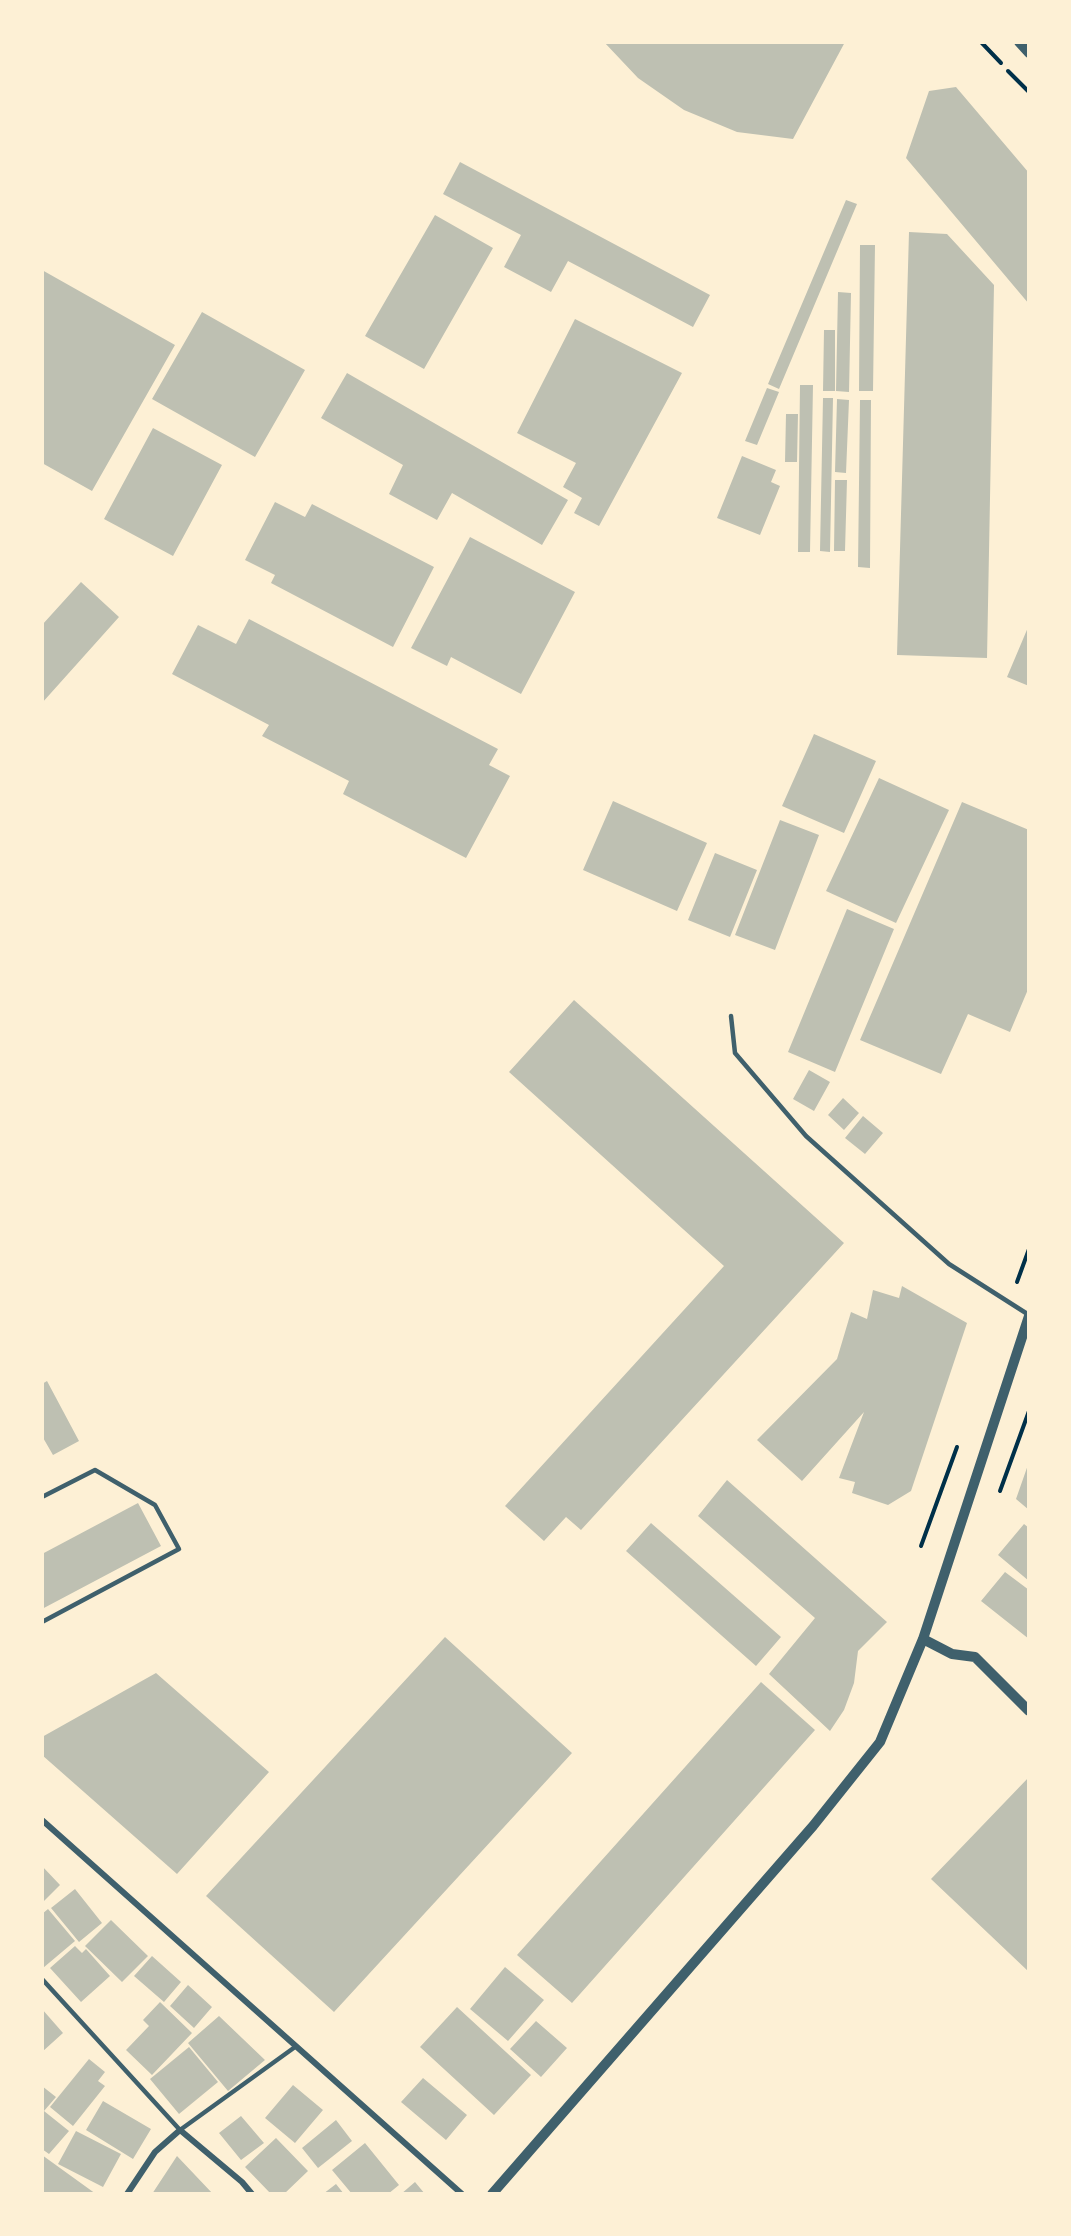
<!DOCTYPE html>
<style>
body{margin:0}
#map{position:relative;width:1071px;height:2236px;overflow:hidden;background:#fdf0d5;font-family:Montserrat,sans-serif}
canvas{display:block}
.frame{position:absolute;inset:0;border:44px solid #fdf0d5;pointer-events:none}
</style>
<div id="map">
<canvas width="1071" height="2236"></canvas>
<div class="frame"></div>
</div>
<script>
const g = document.querySelector('canvas').getContext('2d');
g.lineJoin = 'round';
function fillPath(path, color) { g.fillStyle = color; g.fill(path, 'evenodd'); }
const poly = rows => new Path2D(rows.map(r => 'M' + r).join(''));
function trace(path, color, width, dash) { g.strokeStyle = color; g.lineWidth = width; g.lineCap = dash ? 'butt' : 'round'; g.setLineDash(dash || []); g.stroke(path); }
fillPath(poly([
 [604,42,845,42,793,139,737,132,684,110,638,78],
 [956,87,1029,173,1029,304,906,158,929,91],
 [460,162,710,295,693,327,568,261,551,292,504,267,521,235,443,194],
 [846,200,857,204,779,389,768,384],
 [435,215,493,248,424,369,365,336],
 [909,232,947,234,994,285,987,658,897,655],
 [860,245,875,245,873,391,859,391],
 [42,270,175,345,92,491,42,463],
 [838,292,851,293,849,392,836,391],
 [202,312,305,370,255,457,152,399],
 [575,319,682,373,599,526,574,513,582,498,563,487,576,463,517,433],
 [824,330,835,330,835,391,823,391],
 [347,373,568,500,542,545,452,493,437,520,389,494,403,465,321,418],
 [800,385,813,385,810,552,798,552],
 [767,388,779,392,757,445,745,441],
 [823,398,833,398,830,552,820,551],
 [837,399,849,400,846,473,835,472],
 [860,400,871,400,870,568,858,567],
 [786,414,798,414,797,462,785,462],
 [153,428,222,465,173,556,104,519],
 [742,456,776,470,771,482,780,486,760,535,717,518],
 [835,480,847,480,845,551,834,551],
 [275,502,305,517,312,504,434,567,393,647,271,583,275,575,245,560],
 [470,537,575,592,521,694,451,657,447,666,411,648],
 [81,582,119,617,42,703,42,625],
 [249,619,498,749,489,765,510,776,466,858,343,794,349,781,262,736,269,725,172,674,198,625,236,644],
 [1029,625,1029,686,1007,677],
 [814,734,876,761,844,833,782,806],
 [879,778,949,810,896,923,826,891],
 [613,801,707,843,677,911,583,870],
 [962,802,1029,830,1029,987,1010,1032,968,1014,941,1074,860,1040],
 [780,820,819,835,775,950,735,935],
 [715,853,757,870,730,937,688,920],
 [847,909,894,929,835,1072,788,1052],
 [574,1000,844,1243,581,1530,566,1517,544,1541,505,1506,724,1266,509,1072],
 [809,1070,830,1082,814,1111,793,1099],
 [843,1098,859,1113,844,1130,828,1115],
 [863,1116,883,1133,865,1154,845,1138],
 [902,1286,967,1323,911,1491,888,1505,852,1493,855,1482,839,1478,864,1412,802,1481,757,1440,837,1359,851,1312,867,1319,873,1290,899,1298],
 [47,1381,79,1441,53,1455,42,1436,42,1384],
 [1029,1462,1029,1510,1016,1499],
 [727,1480,887,1622,858,1651,854,1683,844,1710,830,1731,769,1674,815,1618,698,1516],
 [138,1503,161,1546,42,1609,42,1554],
 [651,1523,781,1637,756,1666,626,1551],
 [1024,1524,1029,1528,1029,1581,998,1555],
 [1005,1572,1029,1590,1029,1639,981,1601],
 [445,1637,572,1753,334,2012,206,1896],
 [156,1673,269,1772,177,1874,42,1755,42,1737],
 [761,1682,815,1730,572,2003,517,1955],
 [1029,1777,1029,1972,931,1879],
 [42,1866,60,1885,42,1903],
 [75,1889,102,1923,79,1942,51,1908],
 [48,1909,75,1941,43,1968,42,1914],
 [111,1920,148,1956,122,1982,85,1946],
 [75,1946,82,1953,86,1949,110,1976,81,2002,50,1968],
 [152,1956,181,1982,164,2002,134,1976],
 [505,1967,544,2000,508,2041,470,2009],
 [188,1985,212,2007,194,2028,170,2006],
 [160,2002,192,2033,152,2075,126,2050,149,2026,143,2020],
 [457,2007,531,2075,494,2115,420,2047],
 [42,2009,63,2033,42,2052],
 [219,2016,265,2060,228,2091,188,2043],
 [536,2021,567,2048,541,2077,510,2049],
 [189,2047,218,2082,179,2114,150,2079],
 [89,2059,105,2072,98,2081,105,2086,73,2126,50,2107],
 [423,2078,467,2115,446,2140,401,2102],
 [293,2085,323,2110,295,2143,265,2118],
 [42,2086,56,2097,44,2111,69,2131,49,2154,42,2149],
 [103,2101,151,2129,133,2159,86,2130],
 [241,2116,264,2143,241,2160,219,2133],
 [336,2120,352,2141,318,2168,302,2148],
 [76,2131,121,2154,103,2187,58,2164],
 [276,2138,308,2171,284,2194,271,2194,245,2167],
 [365,2143,399,2185,388,2194,352,2194,332,2170],
 [42,2155,96,2194,42,2194],
 [177,2156,213,2194,152,2194],
 [415,2182,425,2194,401,2194],
 [336,2184,344,2194,323,2194]
]), '#bec0b2');
trace(poly([
 [981,42,1001,63],
 [1008,71,1029,92],
 [1017,1282,1029,1249],
 [1000,1491,1029,1411],
 [921,1546,957,1447]
]), '#003049', 4);
trace(poly([
 [731,1016,735,1053,806,1136,949,1264,1029,1315],
 [42,1497,95,1470,155,1505,179,1549,42,1622],
 [42,1979,180,2130,295,2047]
]), '#3f606c', 4.5);
trace(poly([
 [42,1820,462,2194],
 [127,2194,155,2152,180,2130,242,2182,252,2194]
]), '#3f606c', 6);
trace(poly([
 [1019,42,1029,53],
 [923,1639,952,1654,975,1657,1029,1711],
 [492,2194,813,1826,880,1742,923,1639,1029,1316]
]), '#3f606c', 10);
</script>
